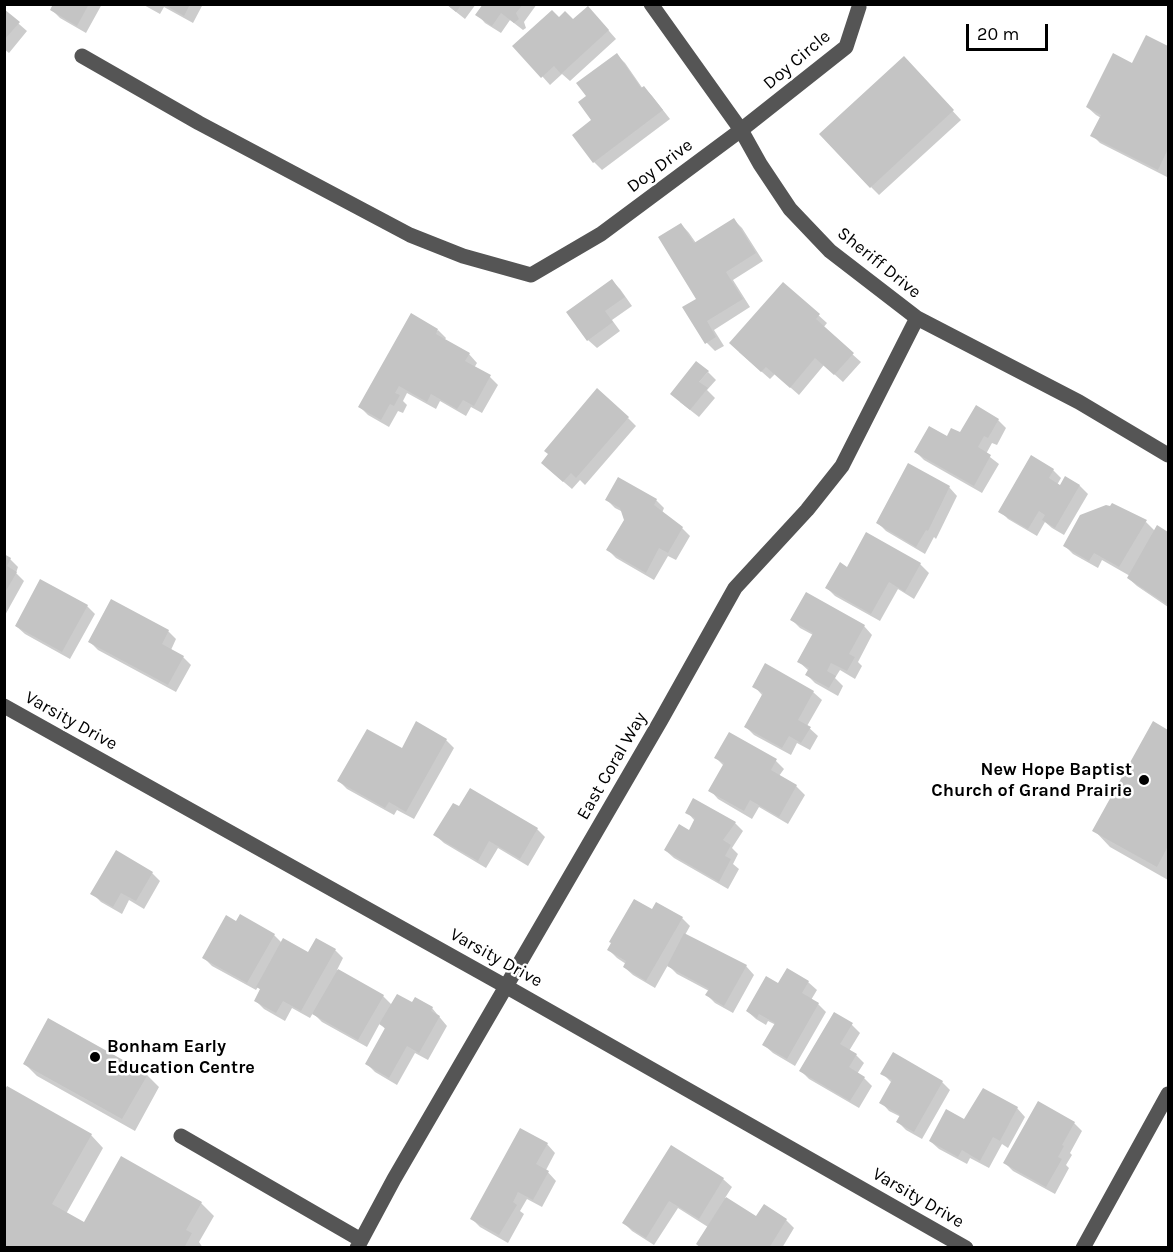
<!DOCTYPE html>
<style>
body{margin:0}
#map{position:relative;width:1173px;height:1252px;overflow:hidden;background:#fff;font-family:Karla,sans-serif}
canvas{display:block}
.frame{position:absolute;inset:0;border:6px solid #000;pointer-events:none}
.scale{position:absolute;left:966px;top:24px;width:82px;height:27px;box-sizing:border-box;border:3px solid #000;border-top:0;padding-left:8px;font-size:18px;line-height:21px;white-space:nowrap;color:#000;-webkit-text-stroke:4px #fff;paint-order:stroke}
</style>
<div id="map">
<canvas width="1173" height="1252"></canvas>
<div class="frame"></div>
<div class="scale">20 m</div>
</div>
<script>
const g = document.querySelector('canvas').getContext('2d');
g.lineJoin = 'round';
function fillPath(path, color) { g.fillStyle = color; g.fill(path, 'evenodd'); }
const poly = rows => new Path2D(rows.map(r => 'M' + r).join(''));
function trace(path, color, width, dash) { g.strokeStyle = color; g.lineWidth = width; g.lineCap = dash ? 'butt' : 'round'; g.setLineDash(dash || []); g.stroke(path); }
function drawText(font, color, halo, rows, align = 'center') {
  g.font = font + ' Karla,sans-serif'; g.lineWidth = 5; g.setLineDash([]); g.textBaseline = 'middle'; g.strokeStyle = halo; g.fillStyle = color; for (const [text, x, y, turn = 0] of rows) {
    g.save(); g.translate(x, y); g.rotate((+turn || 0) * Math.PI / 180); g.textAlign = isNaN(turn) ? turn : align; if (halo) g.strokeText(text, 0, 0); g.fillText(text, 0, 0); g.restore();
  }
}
fillPath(poly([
 [55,4,102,4,86,33,60,18,52,10],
 [142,4,203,4,193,23,164,7,160,14],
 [446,4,476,4,465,19],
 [484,4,537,4,524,22,526,28,523,30,510,20,501,33,485,23,477,14],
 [4,11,27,31,9,53,4,49],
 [596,16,616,39,570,81,562,74,550,85,542,76,559,19,573,21],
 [1147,37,1168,48,1168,173,1167,177,1100,143,1092,135,1101,118,1096,115,1087,107,1133,65],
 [617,55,625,63,643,89,644,88,652,96,670,119,602,170,594,162,593,121,588,96],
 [912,67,961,120,879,195,871,187],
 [734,220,742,228,763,261,733,280,750,307,714,330,724,346,715,351,707,343,698,300,681,224,689,233,696,243],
 [612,281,620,289,632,306,612,320,620,331,597,348,588,340],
 [784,284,827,323,823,328,861,362,843,382,824,365,799,395,775,374,770,379,739,352],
 [438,330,446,338,444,341,469,354,477,363,474,368,490,377,498,385,482,413,471,407,466,416,440,401,436,409,407,393,403,401,407,405,403,413,398,411,389,427,368,415,360,407],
 [708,372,716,380,707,390,715,398,699,417,680,402],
 [628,418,636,426,585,485,580,480,572,489,551,471],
 [998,420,1006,428,997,445,992,443,986,454,999,464,982,493,924,460,916,452],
 [1053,470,1061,478,1057,485,1061,487,1066,478,1080,486,1088,494,1064,535,1052,528,1045,522,1037,536,1008,519,1000,511],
 [949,487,957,496,936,539,934,537,925,554,886,531,878,523],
 [607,500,656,500,664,508,662,513,682,528,690,536,676,560,668,556,654,580,616,558,608,550,625,520,623,512,615,508],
 [1146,522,1155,531,1158,528,1168,534,1168,607,1137,586,1128,578,1130,576,1102,560,1098,568,1073,554,1065,546],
 [867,534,920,564,929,573,914,599,898,589,880,621,835,596,827,588,848,569],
 [4,556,10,559,18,567,16,573,24,581,4,617],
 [807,594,864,626,872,635,858,662,862,666,855,679,840,670,835,678,843,686,838,696,815,683,807,675,809,671,798,661,813,635,800,628,792,620],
 [87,606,95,614,70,659,25,634,16,626],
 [168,631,176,639,171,650,183,657,191,665,176,692,98,650,90,642],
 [754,686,813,692,822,700,807,726,818,736,810,750,797,743,791,755,754,735,746,727,762,695],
 [1153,723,1168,732,1168,880,1110,847,1094,830],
 [446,740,454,748,414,819,397,810,394,815,347,789,339,781,402,750],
 [716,758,776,761,784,769,779,776,796,786,805,795,788,824,759,807,752,819,718,799,710,790,724,766],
 [460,808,537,829,545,837,528,866,498,848,486,868,444,843,435,835],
 [687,812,735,823,743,831,732,848,738,854,733,864,739,869,728,889,674,858,665,850,689,832,695,821],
 [152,873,160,881,144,909,129,900,122,914,101,902,92,893],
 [652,911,682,918,690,926,685,935,746,966,754,975,733,1013,715,1003,707,995,709,991,677,974,668,965,655,988,633,975,624,967,626,964,617,958,609,950],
 [237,923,274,935,282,943,308,954,335,950,343,958,337,970,383,996,392,1005,413,1004,432,1008,447,1026,428,1060,415,1053,397,1085,375,1072,367,1064,386,1030,380,1023,367,1047,322,1022,313,1013,310,1018,292,1008,285,1021,264,1009,256,1001,261,990,258,987,256,990,212,966,204,958],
 [808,982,817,990,811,1000,818,1004,826,1012,795,1066,773,1053,764,1045,776,1025,768,1021,766,1025,756,1019,747,1011],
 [835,1014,852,1025,860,1033,849,1051,856,1055,864,1063,857,1074,864,1078,872,1086,859,1108,809,1079,801,1071],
 [25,1064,147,1075,159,1087,135,1131,37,1076],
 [882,1073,942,1082,950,1090,922,1139,906,1130,898,1122,901,1117,889,1111,881,1102,892,1083],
 [1017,1108,1025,1117,1008,1148,1002,1144,989,1168,970,1158,967,1164,939,1149,930,1141,965,1121],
 [1074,1123,1082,1131,1070,1153,1072,1155,1066,1165,1069,1168,1055,1194,1013,1171,1005,1163],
 [91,1135,103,1148,66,1214,84,1224,201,1203,214,1216,199,1242,203,1248,4,1248],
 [547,1144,555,1153,546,1170,556,1181,542,1207,527,1199,520,1211,524,1214,508,1243,480,1227,472,1219],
 [671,1147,723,1179,732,1187,725,1198,756,1219,786,1220,794,1228,782,1248,701,1248,708,1227,678,1208,654,1245,632,1231,624,1223]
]), '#0003');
fillPath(poly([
 [53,4,89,4,77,26,50,10],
 [163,4,190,4,184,16],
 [446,4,462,4,456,12],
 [483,4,523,4,516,13,519,19,514,23,501,13,492,26,475,15],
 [588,6,609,30,561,74,554,66,541,78,512,46,552,10,559,17,565,11,573,19],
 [4,9,20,22,4,40],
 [1146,35,1168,46,1168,149,1158,170,1090,136,1101,115,1086,107,1113,53,1132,63],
 [617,53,641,88,644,86,663,110,593,163,572,135,591,120,578,102,586,96,576,83],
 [904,56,954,110,870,188,819,134],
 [734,218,756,253,726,272,743,299,707,321,716,337,705,344,682,307,696,299,658,237,681,223,694,243],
 [612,279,625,297,605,311,613,322,587,341,566,312],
 [783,282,820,314,816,319,854,353,834,375,815,358,790,388,766,367,761,372,729,343],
 [411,313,438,329,436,334,470,353,465,361,491,375,474,406,463,400,457,409,431,394,427,402,399,386,395,393,400,395,394,406,390,404,381,420,358,407],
 [696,361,709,371,699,382,708,388,690,410,670,394],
 [597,388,629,417,576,478,571,473,563,482,541,463,548,454,544,451],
 [976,405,999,419,988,438,984,436,978,447,991,455,974,486,914,452,929,426,947,436,951,428,960,432],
 [1031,455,1054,469,1049,478,1060,485,1065,476,1080,485,1055,528,1042,520,1045,515,1039,511,1028,529,998,512],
 [908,463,950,486,928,531,926,530,916,547,876,523],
 [618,477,657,499,654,505,683,527,668,553,659,548,646,573,606,550,624,520,620,508,605,500],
 [1112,503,1147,520,1119,567,1094,553,1089,561,1063,546,1080,515,1106,505,1110,506],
 [1157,525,1168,532,1168,605,1127,578],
 [866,532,921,563,905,592,889,582,871,614,825,588,840,562,847,567],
 [4,554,11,558,7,566,17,572,4,594],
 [40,579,88,605,62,652,15,626],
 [806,592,865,625,849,654,855,657,847,671,831,663,827,671,836,676,829,688,805,675,809,668,797,662,813,633,790,620],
 [111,599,169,630,162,644,184,656,168,685,88,642],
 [765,663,814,691,798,720,811,727,801,743,789,736,782,748,744,727,763,693,752,687],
 [416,721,447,739,406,812,389,802,385,808,337,781,367,729,402,748],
 [1153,721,1168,730,1168,846,1157,867,1092,831],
 [729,732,777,759,771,770,797,785,779,817,750,800,744,811,708,791,724,763,714,758],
 [470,788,538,828,520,859,489,841,478,861,433,835,453,803,459,806],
 [693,798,736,822,723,840,731,845,725,856,731,859,719,882,664,850,679,824,689,830,695,818,685,813],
 [116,850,153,872,136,901,121,893,113,907,90,894],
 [634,899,652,909,656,902,683,917,646,981,623,967,626,961,607,950,611,943,609,942],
 [240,914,275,934,247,983,202,958,226,915,236,921],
 [684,933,747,965,724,1006,705,995,709,989,667,966],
 [283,938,308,952,316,938,336,949,301,1011,283,1001,276,1013,254,1001,260,989,256,987],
 [787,968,809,981,802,993,819,1003,787,1059,762,1045,775,1023,759,1014,757,1018,746,1011,766,976,778,983],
 [338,969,384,995,358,1040,312,1014],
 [397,994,412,1002,415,997,433,1007,431,1011,440,1016,419,1053,407,1046,389,1078,365,1064,385,1028,379,1024],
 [834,1012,853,1023,840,1044,857,1054,849,1067,865,1077,850,1101,799,1071],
 [48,1018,148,1074,122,1119,23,1064],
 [893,1052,943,1081,914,1132,896,1122,900,1115,879,1103,892,1080,880,1074],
 [7,1086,92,1134,52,1204,84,1222,121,1156,202,1202,186,1230,192,1233,184,1248,4,1248,4,1091],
 [983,1088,1018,1107,1000,1141,993,1137,980,1161,962,1150,958,1157,929,1141,946,1109,964,1119],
 [1038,1101,1075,1122,1062,1145,1064,1146,1058,1157,1062,1159,1046,1187,1003,1163],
 [520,1128,548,1143,536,1164,549,1171,533,1200,518,1192,513,1202,517,1205,499,1235,470,1219],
 [671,1145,724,1178,699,1219,669,1201,646,1238,622,1223],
 [726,1197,756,1216,764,1204,787,1219,769,1248,701,1248,696,1244]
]), '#c4c4c4');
trace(poly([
 [651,4,741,130,760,164,790,209,830,251,917,318,1079,402,1168,455],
 [82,56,199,123,410,235,463,256,531,275,601,234,741,130,846,47,859,7],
 [4,706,507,987,966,1248],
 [181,1136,361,1240],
 [357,1248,394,1179,661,720,735,588,807,510,842,466,917,318],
 [1083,1248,1168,1094]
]), '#555', 15);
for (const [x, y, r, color] of [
 [1144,780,6,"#000"],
 [95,1057,6,"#000"]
]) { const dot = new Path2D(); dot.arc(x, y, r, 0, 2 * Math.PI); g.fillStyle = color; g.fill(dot); trace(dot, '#fff', 2); }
drawText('18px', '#000', '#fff', [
 ["Doy Circle",797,60,-40],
 ["Doy Drive",660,166,-37],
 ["Sheriff Drive",879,263,39],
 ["Varsity Drive",71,721,29],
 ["East Coral Way",612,766,-60],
 ["Varsity Drive",496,958,29],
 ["Varsity Drive",918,1198,30]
]);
drawText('bold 18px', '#000', '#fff', [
 ["New Hope Baptist",1132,770],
 ["Church of Grand Prairie",1132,791],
 ["Bonham Early",107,1047,"left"],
 ["Education Centre",107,1068,"left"]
], 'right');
</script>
